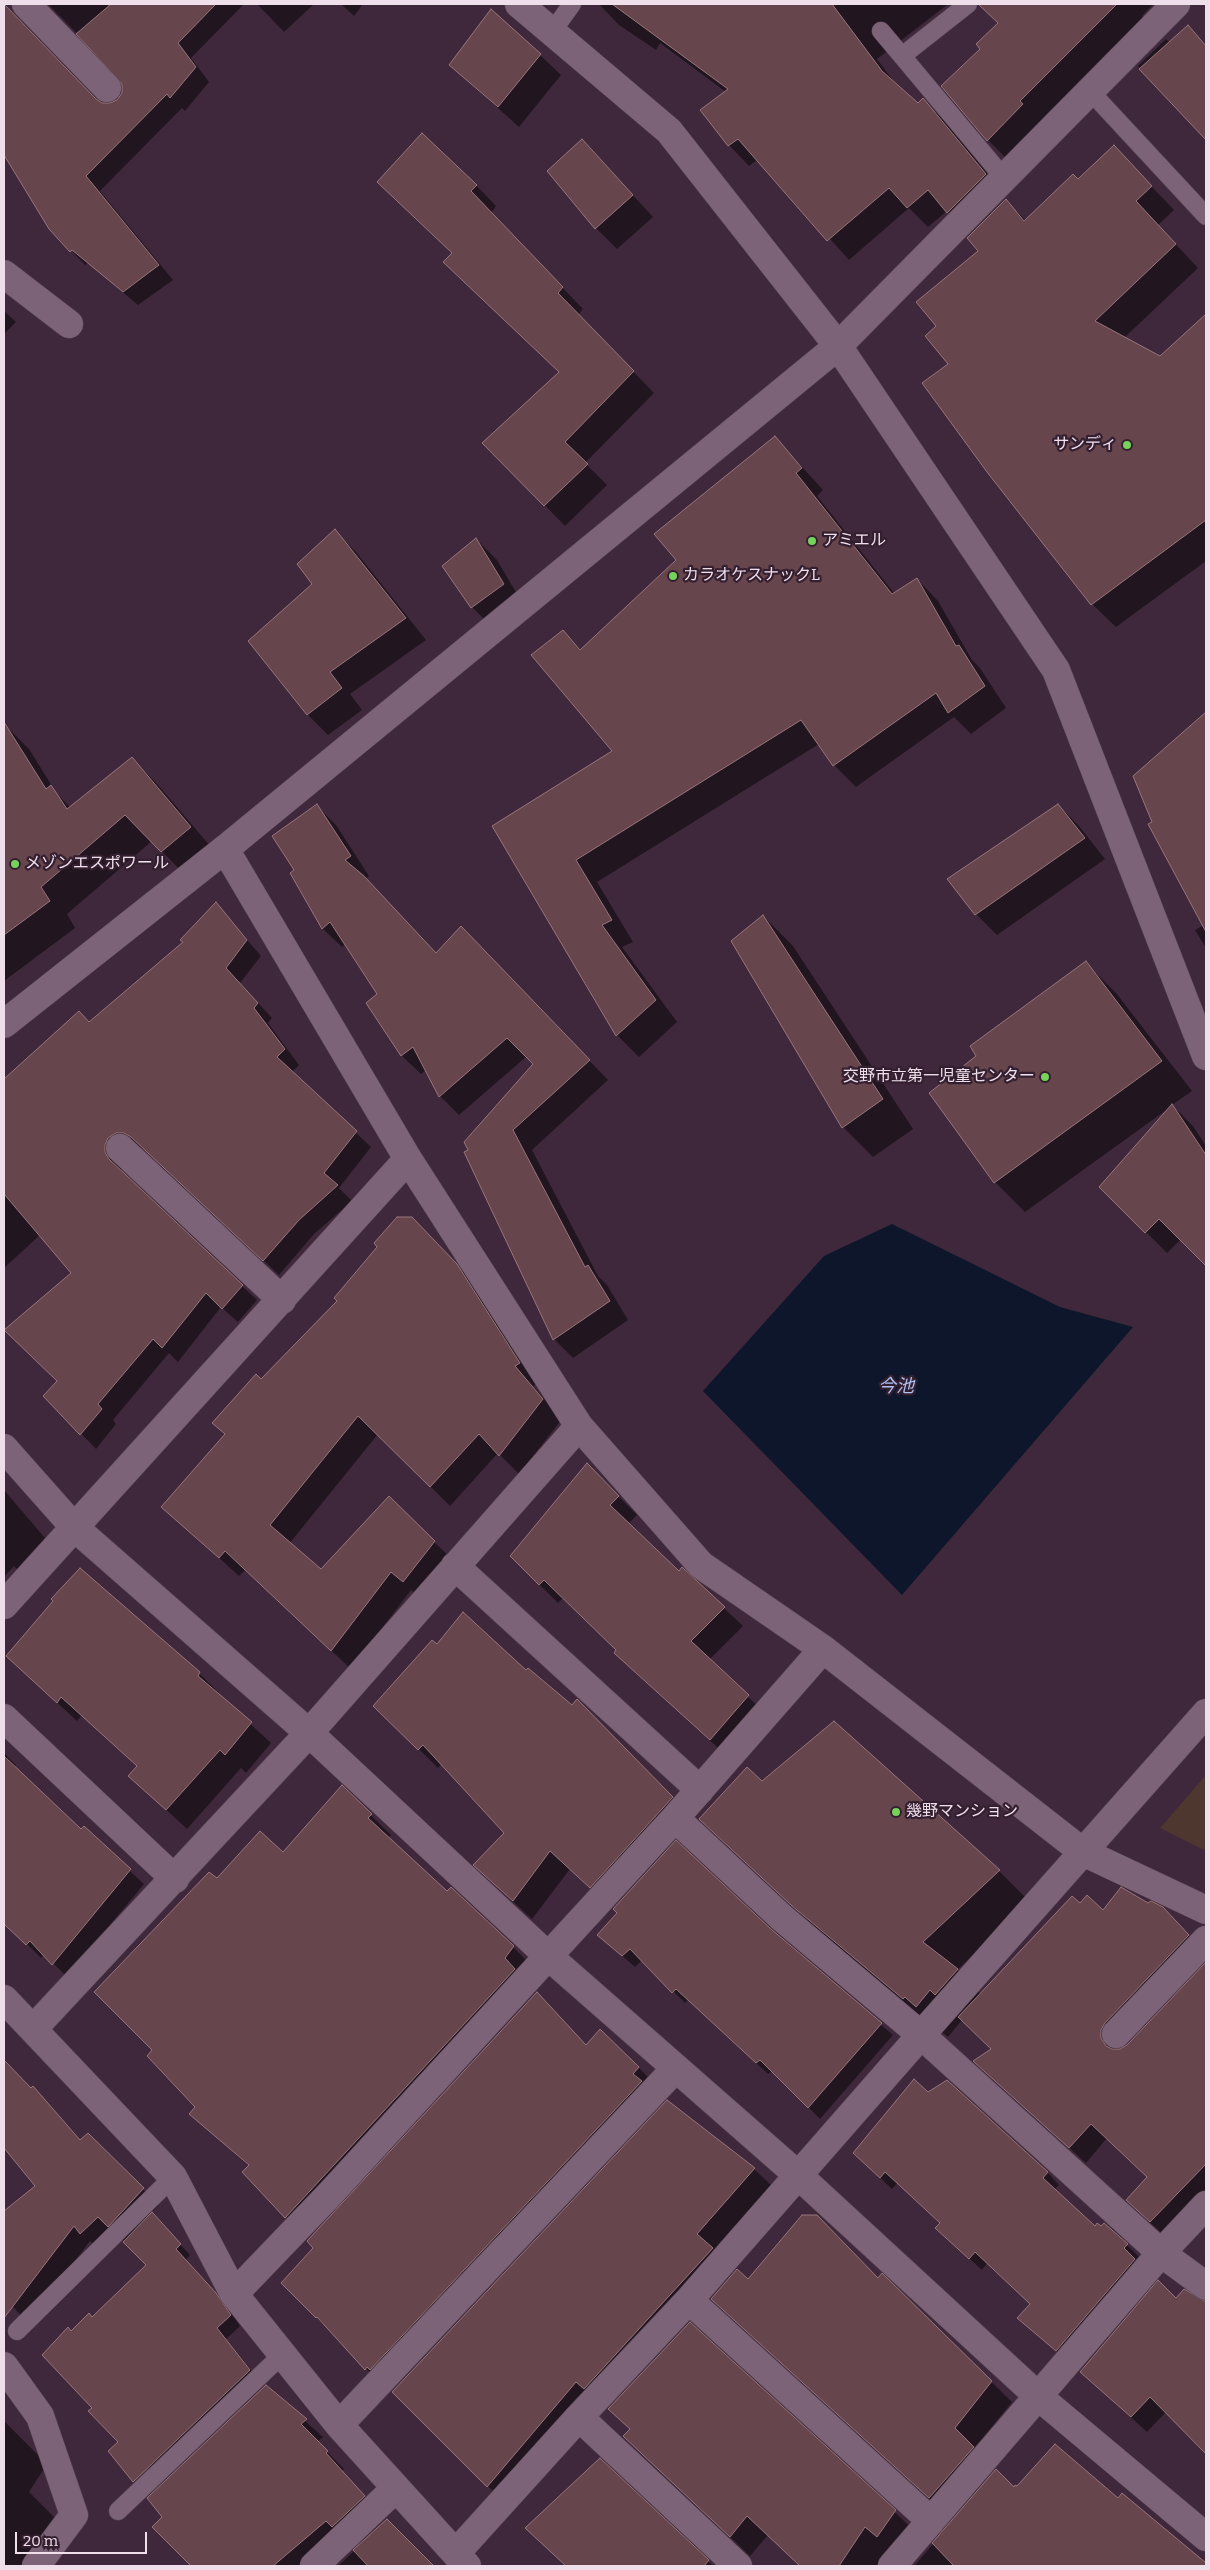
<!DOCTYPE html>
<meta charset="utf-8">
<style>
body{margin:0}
#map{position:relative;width:1210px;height:2570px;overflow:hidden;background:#3f283b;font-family:Bitter,serif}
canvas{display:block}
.frame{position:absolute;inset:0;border:5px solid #eedfeb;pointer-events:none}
.scale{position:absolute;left:15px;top:2532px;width:132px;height:22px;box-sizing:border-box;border:2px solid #eedfeb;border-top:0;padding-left:6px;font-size:15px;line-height:18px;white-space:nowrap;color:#eedfeb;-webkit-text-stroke:4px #341f30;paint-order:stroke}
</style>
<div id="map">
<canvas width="1210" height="2570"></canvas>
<div class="frame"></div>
<div class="scale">20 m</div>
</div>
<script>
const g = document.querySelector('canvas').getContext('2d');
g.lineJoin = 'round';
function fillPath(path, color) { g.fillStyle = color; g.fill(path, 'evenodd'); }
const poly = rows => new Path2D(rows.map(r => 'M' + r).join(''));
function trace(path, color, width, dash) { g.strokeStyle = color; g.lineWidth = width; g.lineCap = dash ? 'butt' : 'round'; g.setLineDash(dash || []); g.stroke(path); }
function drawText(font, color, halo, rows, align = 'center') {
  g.font = font + ' Bitter,"Noto Sans JP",serif'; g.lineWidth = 4.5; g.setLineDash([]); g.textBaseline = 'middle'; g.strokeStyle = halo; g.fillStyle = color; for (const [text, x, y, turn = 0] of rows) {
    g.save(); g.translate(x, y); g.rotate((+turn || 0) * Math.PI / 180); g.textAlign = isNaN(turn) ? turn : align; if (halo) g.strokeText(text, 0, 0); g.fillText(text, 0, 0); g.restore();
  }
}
fillPath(poly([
 [1206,1775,1206,1851,1160,1828]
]), '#4d372f');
fillPath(poly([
 [892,1224,1060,1307,1133,1327,902,1595,703,1391,824,1256]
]), '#0e162c');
fillPath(poly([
 [48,4,137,4,149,17,166,4,244,4,191,58,209,82,185,111,182,108,100,191,173,280,138,305,88,263,85,265,50,228,4,152,4,19,12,12,97,101,103,104,112,104,118,100,123,92,123,83,119,76],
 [257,4,314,4,284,32],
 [341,4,363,4,354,16],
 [599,4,948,4,877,59,897,86,918,105,923,100,944,120,1005,195,968,233,947,211,928,227,909,208,849,260,758,159,749,166,729,145,701,111,726,92,660,43,656,50,619,25],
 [1012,4,1153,4,1142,16,1162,37,1008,160,988,140,982,49,1000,23,996,20],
 [1187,27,1206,45,1206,138,1138,66,1166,39,1170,43],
 [540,55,561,75,519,127,450,65],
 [582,140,653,217,617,249,596,228],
 [1114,147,1174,210,1158,225,1198,268,1124,338,1160,357,1206,316,1206,561,1116,627,1092,604,949,364,938,326,1006,200,1026,221,1078,181],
 [476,185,496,206,491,213,583,309,578,315,654,393,585,463,607,485,565,526,484,443,560,372,453,254,400,202],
 [4,311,16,322,4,334],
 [775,437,823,490,817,496,894,593,917,579,938,601,972,660,980,668,1006,708,971,734,954,717,856,787,834,765,819,744,597,882,633,942,622,947,677,1022,639,1057,617,1035,494,827,614,752,563,631,581,650,678,560],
 [335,531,356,552,426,640,350,694,362,710,328,735,307,714,314,584],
 [476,539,497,560,524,606,493,628,472,607],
 [1206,714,1206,948,1195,930,1204,925,1154,823,1135,776],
 [4,724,29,749,57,794,71,808,132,758,158,785,217,854,188,878,152,841,67,914,75,928,4,981],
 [1058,805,1079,826,1105,859,997,935,976,914],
 [317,806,336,825,369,876,365,879,436,954,480,947,608,1080,532,1150,598,1276,607,1285,628,1320,573,1358,554,1339,465,1153,470,1151,535,1064,527,1056,459,1115,440,1096,426,1070,421,1074,402,1056,379,994,346,944,342,947,323,929,292,874,296,870],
 [216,904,261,956,240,983,272,1018,268,1023,299,1065,292,1072,371,1147,339,1188,352,1201,314,1234,279,1275,147,1151,139,1147,119,1160,123,1174,257,1300,238,1322,221,1307,178,1362,169,1353,113,1420,116,1424,96,1449,45,1396,58,1382,73,1273,40,1235,4,1268,4,1081,79,1012,90,1023,185,942],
 [763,916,793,946,913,1129,873,1157,843,1127],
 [1086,963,1116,993,1192,1091,1172,1105,1193,1126,1206,1146,1206,1264,1181,1239,1167,1253,1101,1187,1169,1108,1025,1212,995,1182,978,1057],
 [431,1238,476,1285,538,1382,533,1386,562,1419,519,1474,498,1453,450,1506,378,1434,289,1544,321,1571,434,1542,454,1561,423,1600,411,1590,351,1669,245,1570,239,1576,163,1507,226,1435,261,1380],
 [587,1465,637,1515,628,1524,679,1573,682,1569,743,1626,709,1660,766,1714,729,1758,634,1671,618,1650,563,1598,558,1603,511,1556],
 [4,1490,45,1538,17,1569,14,1566,4,1577],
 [81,1570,199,1673,219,1693,218,1694,271,1743,246,1773,241,1768,187,1829,130,1776,138,1767,82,1715,77,1721,27,1675],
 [437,1645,526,1672,572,1707,596,1719,690,1816,609,1905,570,1869,532,1919,493,1883,506,1833,441,1764,438,1768,375,1706],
 [834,1723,999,1871,1030,1902,957,1970,981,1994,1080,1905,1103,1912,1179,1925,1204,1952,1116,2046,1116,2050,1128,2046,1206,1964,1206,2214,1166,2237,1143,2216,1148,2178,1107,2138,1086,2163,991,2077,992,2050,962,2020,948,2037,936,2027,935,2030,824,1936,701,1819,762,1782],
 [4,1753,16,1765,14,1768,81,1831,84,1828,144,1884,67,1977,44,1954,41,1958,4,1921],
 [342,1787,391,1835,388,1839,447,1893,513,1947,533,1967,306,2237,244,2172,249,2166,191,2114,197,2107,154,2051,218,1880,283,1854],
 [619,1913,770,1930,893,2035,820,2119,773,2071,768,2074,688,2000,685,2003,642,1960,635,1967,599,1935],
 [586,2046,638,2067,658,2087,386,2389,283,2283],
 [4,2061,48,2104,81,2141,88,2135,159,2205,151,2213,190,2255,186,2260,226,2305,240,2326,226,2339,260,2381,159,2478,110,2426,92,2318,147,2265,115,2232,97,2248,90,2241,28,2323,4,2297,4,2226,21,2210,37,2186,4,2146],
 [947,2081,1048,2173,1059,2185,1054,2190,1095,2228,1101,2228,1105,2225,1127,2245,1139,2257,1135,2260,1146,2271,1069,2362,1018,2318,1031,2304,987,2263,982,2270,949,2240,941,2224,898,2182,892,2189,867,2165,928,2094],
 [667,2102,754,2169,773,2187,506,2504,394,2392],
 [882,2275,1012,2402,974,2449,993,2468,950,2518,713,2299,878,2279],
 [1176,2300,1206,2302,1206,2453,1166,2412,1147,2432,1081,2372],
 [690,2324,928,2543,909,2566,801,2566,768,2535,750,2556,658,2468,663,2459,609,2409],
 [266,2386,323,2437,317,2442,344,2469,342,2471,381,2514,326,2566,211,2566,225,2550],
 [4,2421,47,2464,29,2492,61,2524,32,2566,4,2566],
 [996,2471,1014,2488,1119,2499,1122,2495,1206,2566,914,2566],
 [640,2497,713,2566,618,2566,605,2554],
 [387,2520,432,2566,338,2566]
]), '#0007');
const building = poly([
 [4,4,96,99,102,103,110,103,117,100,122,93,122,84,76,34,111,4,216,4,178,43,196,67,170,98,167,94,86,176,159,265,123,292,72,250,70,252,49,229,4,155,4,4],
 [612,4,832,4,882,71,918,103,923,98,986,174,947,213,928,190,907,208,889,188,827,241,738,139,728,146,700,110,728,89,612,4],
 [978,4,1117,4,1020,101,1023,104,987,141,941,86,980,49,976,44,998,23,978,4],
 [491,9,541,54,498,107,449,65,491,9],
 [1188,25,1206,46,1206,140,1139,69,1188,25],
 [422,133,477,185,471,191,563,287,558,293,634,371,565,442,588,464,544,506,482,443,559,372,443,262,452,253,377,182,422,133],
 [582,139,633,195,595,229,547,171,582,139],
 [1114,145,1152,186,1136,201,1176,244,1095,321,1160,356,1206,314,1206,520,1091,605,987,472,922,383,948,364,925,336,936,326,916,302,978,251,967,238,1006,199,1024,221,1073,174,1078,179,1114,145],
 [775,436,802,468,796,473,892,594,917,578,956,646,959,645,985,686,948,713,936,693,833,766,801,720,576,860,612,920,602,925,656,1000,616,1036,492,826,612,751,531,655,563,630,580,650,676,560,654,534,775,436],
 [335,529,406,618,330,672,342,688,307,715,248,641,312,584,297,564,335,529],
 [476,538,504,584,471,608,442,566,476,538],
 [1206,712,1206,932,1148,824,1152,822,1133,776,1206,712],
 [4,722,46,789,51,785,67,809,132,757,191,827,161,852,125,815,41,887,50,901,4,935,4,722],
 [317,804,351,856,345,860,364,876,436,953,461,926,590,1060,513,1130,585,1267,588,1265,610,1301,553,1340,464,1152,468,1150,464,1142,533,1064,507,1038,439,1097,413,1047,401,1056,366,1003,377,994,330,922,322,929,290,873,294,870,272,836,317,804],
 [1058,804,1085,838,975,915,947,879,1058,804],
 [216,902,247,940,226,968,258,1003,254,1008,285,1049,277,1057,357,1131,324,1173,338,1185,299,1220,263,1261,131,1137,124,1133,116,1133,108,1138,105,1145,105,1152,109,1159,243,1285,222,1309,206,1293,162,1348,153,1339,98,1404,102,1409,80,1435,43,1396,57,1381,4,1330,71,1273,4,1194,4,1079,79,1011,89,1022,183,942,180,940,216,902],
 [763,915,883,1099,842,1128,731,941,763,915],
 [1086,961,1162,1061,994,1183,929,1093,976,1056,970,1046,1086,961],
 [1172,1104,1206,1155,1206,1266,1159,1219,1145,1233,1099,1187,1172,1104],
 [397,1217,412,1217,457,1264,520,1363,515,1366,543,1399,499,1456,479,1434,430,1487,358,1416,270,1525,321,1569,389,1496,435,1541,403,1582,391,1572,331,1651,225,1551,219,1558,161,1507,225,1434,212,1423,256,1374,261,1379,337,1301,334,1298,377,1247,374,1243,397,1217],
 [587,1463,619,1496,610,1505,679,1571,682,1567,725,1607,691,1641,749,1695,710,1740,614,1653,616,1650,544,1580,539,1585,510,1556,587,1463],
 [80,1568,200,1672,198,1676,252,1722,225,1755,220,1750,166,1810,128,1776,137,1766,61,1697,57,1703,6,1656,53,1601,51,1599,80,1568],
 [463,1612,526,1670,528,1668,572,1705,577,1699,673,1797,590,1888,550,1851,513,1901,473,1865,504,1833,423,1745,418,1750,373,1706,432,1640,437,1644,463,1612],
 [834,1721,1000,1870,923,1942,958,1969,935,1995,930,1990,916,2007,905,1997,903,1999,791,1905,699,1819,747,1767,762,1781,834,1721],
 [4,1756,81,1829,84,1826,131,1869,52,1965,30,1941,26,1945,4,1924,4,1756],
 [342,1785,372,1814,368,1818,447,1891,451,1887,514,1946,505,1958,515,1969,285,2218,242,2172,249,2165,189,2114,195,2107,147,2056,152,2050,94,1992,209,1872,217,1878,260,1831,283,1852,342,1785],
 [676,1840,771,1929,882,2023,808,2108,760,2060,756,2063,676,1989,672,1993,630,1949,622,1956,597,1935,617,1913,613,1909,676,1840],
 [1121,1887,1148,1903,1151,1901,1163,1907,1189,1935,1105,2023,1101,2030,1101,2038,1106,2046,1112,2049,1120,2049,1127,2045,1206,1962,1206,2164,1150,2222,1126,2200,1147,2177,1091,2124,1069,2148,973,2061,991,2049,958,2017,1072,1896,1080,1903,1087,1895,1103,1910,1121,1887],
 [537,1992,586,2045,600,2029,639,2067,633,2074,642,2081,370,2370,367,2367,365,2370,317,2317,316,2318,281,2283,313,2248,307,2241,537,1992],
 [4,2060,31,2088,33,2086,80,2140,88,2133,144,2188,108,2227,98,2217,80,2234,74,2226,4,2318,4,2211,35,2186,4,2148,4,2060],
 [914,2079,928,2092,947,2080,1048,2172,1043,2178,1095,2226,1097,2223,1101,2226,1104,2223,1128,2244,1124,2248,1135,2259,1056,2351,1017,2318,1030,2304,975,2252,969,2259,935,2228,940,2223,885,2172,880,2178,853,2153,914,2079],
 [667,2100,755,2168,697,2234,713,2248,584,2389,576,2382,487,2487,392,2392,667,2100],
 [152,2212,181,2244,176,2249,216,2293,231,2315,217,2328,250,2370,133,2482,108,2451,118,2442,88,2411,92,2408,42,2355,68,2327,71,2331,89,2313,92,2317,146,2265,123,2242,152,2212],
 [802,2215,817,2215,878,2278,882,2273,992,2381,955,2428,974,2447,929,2498,711,2299,737,2269,748,2279,802,2215],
 [1158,2280,1176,2298,1184,2289,1206,2302,1206,2454,1150,2397,1131,2417,1080,2372,1158,2280],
 [690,2322,896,2510,877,2537,865,2527,839,2566,800,2566,747,2516,730,2537,623,2436,630,2429,608,2409,690,2322],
 [266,2385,307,2419,301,2424,328,2451,326,2453,365,2496,332,2527,326,2521,273,2566,191,2566,152,2527,162,2517,147,2498,266,2385],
 [1055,2444,1118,2498,1122,2493,1206,2563,1206,2566,954,2566,932,2543,996,2469,1014,2487,1015,2485,1017,2486,1055,2444],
 [600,2458,709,2560,704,2566,566,2566,525,2528,600,2458],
 [387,2519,434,2566,368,2566,353,2550,387,2519]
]);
fillPath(building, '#66464c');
trace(building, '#98757b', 1);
const service = poly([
 [968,4,902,56,1004,178],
 [881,31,902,56],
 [552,32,572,4],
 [1090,91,1206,216],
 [17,2331,173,2177],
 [118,2511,283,2354]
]);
const minor = poly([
 [26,4,107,88],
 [4,274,69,324],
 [838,346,1176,4],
 [120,1148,282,1300],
 [579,1426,701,1565,823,1649,1083,1852,1206,1910],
 [4,1448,74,1527,309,1733,547,1955,799,2176,1039,2397,1206,2537],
 [455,1566,700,1790],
 [4,1605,408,1159,225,849],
 [4,1718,175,1879],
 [675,1818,781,1917,921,2035,1206,1713],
 [4,1999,173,2177,234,2294,339,2425,467,2566],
 [33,2029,309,1733,579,1426,408,1159],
 [1116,2034,1206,1940],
 [234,2294,329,2195,675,1818,823,1649],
 [689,2300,931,2521],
 [4,2366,40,2416,74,2515,36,2566],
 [579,2417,689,2300,921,2035,1161,2253,1206,2286],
 [339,2425,675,2069],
 [456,2553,579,2417,738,2566],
 [314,2566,396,2488],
 [892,2566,1161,2253,1206,2205]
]);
const tertiary = poly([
 [838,346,1056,670,1206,1056],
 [4,1024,225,849,838,346,669,131,519,4]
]);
trace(service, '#594756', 19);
trace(minor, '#594756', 29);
trace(tertiary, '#594756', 29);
trace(service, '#7c6377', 18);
trace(minor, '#7c6377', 28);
trace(tertiary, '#7c6377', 28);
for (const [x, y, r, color] of [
 [1127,445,5,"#75d25b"],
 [812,541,5,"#75d25b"],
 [673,576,5,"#75d25b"],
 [15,864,5,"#75d25b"],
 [1045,1077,5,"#75d25b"],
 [896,1812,5,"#75d25b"]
]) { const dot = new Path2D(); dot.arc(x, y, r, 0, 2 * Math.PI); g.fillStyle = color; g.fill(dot); trace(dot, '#341f30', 2); }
drawText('16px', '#eedfeb', '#341f30', [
 ["サンディ",1117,445,"right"],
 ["アミエル",822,541],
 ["カラオケスナックL",683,576],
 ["メゾンエスポワール",25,864],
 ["交野市立第一児童センター",1035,1077,"right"],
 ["幾野マンション",906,1812]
], 'left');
drawText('italic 18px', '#acc1f3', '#341f30', [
 ["今池",896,1387]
]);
</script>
